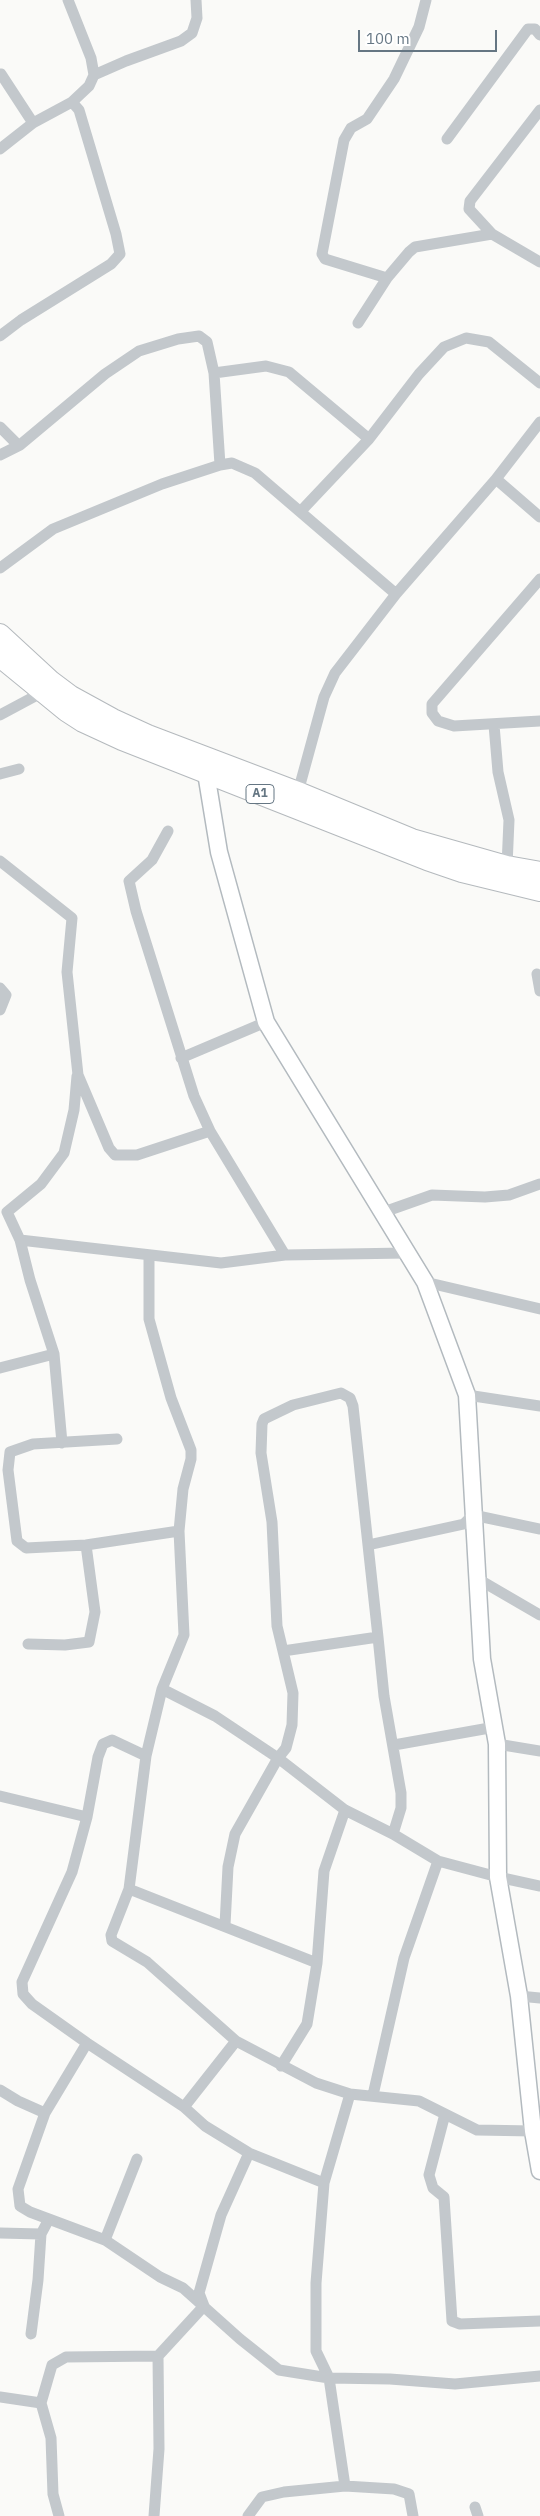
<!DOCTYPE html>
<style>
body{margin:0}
#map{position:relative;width:540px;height:2516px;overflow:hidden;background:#fafaf8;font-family:"IBM Plex Sans",sans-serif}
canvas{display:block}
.scale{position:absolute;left:358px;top:30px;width:139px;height:22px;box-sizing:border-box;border:2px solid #657683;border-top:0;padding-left:6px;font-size:15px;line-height:18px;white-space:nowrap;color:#657683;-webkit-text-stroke:4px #fff;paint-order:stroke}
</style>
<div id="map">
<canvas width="540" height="2516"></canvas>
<div class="scale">100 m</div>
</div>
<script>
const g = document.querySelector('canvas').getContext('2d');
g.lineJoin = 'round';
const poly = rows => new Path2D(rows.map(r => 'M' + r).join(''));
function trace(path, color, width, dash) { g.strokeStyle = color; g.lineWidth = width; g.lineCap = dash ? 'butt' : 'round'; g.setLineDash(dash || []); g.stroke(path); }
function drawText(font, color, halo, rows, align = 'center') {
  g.font = font + ' "IBM Plex Sans",sans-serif'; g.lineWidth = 5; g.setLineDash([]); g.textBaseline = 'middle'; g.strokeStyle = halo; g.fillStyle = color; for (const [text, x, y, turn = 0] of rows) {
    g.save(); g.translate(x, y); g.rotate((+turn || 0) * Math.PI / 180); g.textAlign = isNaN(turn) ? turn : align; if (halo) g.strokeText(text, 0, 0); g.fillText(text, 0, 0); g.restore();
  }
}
const secondary = poly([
 [206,773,219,852,266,1022,425,1282,467,1395,482,1659,497,1744,498,1877,519,1996,533,2131,540,2171]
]);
const highway = poly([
 [0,634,51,681,71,696,113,719,148,735,298,792,412,839,507,866,540,872],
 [0,657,66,711,83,722,122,740,427,860,462,872,540,891]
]);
trace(secondary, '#b3babf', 19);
trace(highway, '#b4b9bd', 22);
trace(poly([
 [1,74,33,123],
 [94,75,126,61,181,41,192,33,197,18,196,0],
 [540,110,470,201,469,209,492,234,540,262],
 [447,139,528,29,535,29,540,35],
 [0,149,33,123,72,102],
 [387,278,325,259,322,254,344,140,351,128,367,119,394,79,419,27,426,0],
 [358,323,387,278,409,252,415,247,492,234],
 [0,336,21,320,111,264,120,254,116,234,79,110,72,102,89,86,94,75,91,58,68,0],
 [214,373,266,366,289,372,369,439],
 [0,427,16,443,20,445,105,374,139,351,178,339,199,336,207,342,214,373,220,465],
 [0,455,20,445],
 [496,479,540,517],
 [301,511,369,439,419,374,444,347,466,338,489,342,540,383],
 [0,568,53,529,162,484,220,465,232,463,255,473,396,594],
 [540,579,432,704,432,713,438,721,454,726,540,721],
 [0,715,41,693],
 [494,725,498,772,509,820,507,866],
 [0,774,19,769],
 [298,792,324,697,335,673,396,594,496,479,540,422],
 [168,831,152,860,129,881,136,911,194,1096,210,1131,285,1255],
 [0,861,72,918,67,972,78,1075,109,1148,115,1155,137,1155,210,1131],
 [537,974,540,991],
 [0,988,6,995,0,1010],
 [181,1058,266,1022],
 [381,1213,432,1195,485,1197,509,1195,540,1184],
 [20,1240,221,1263,285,1255,406,1253],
 [149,1256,149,1319,171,1398,191,1450,191,1459,183,1489,179,1531,184,1635,162,1689,146,1756,129,1889,111,1935,112,1941,147,1962,236,2041,316,2083,350,2094,419,2101,477,2130,533,2131],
 [425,1282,540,1309],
 [0,1368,54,1354],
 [467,1395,540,1406],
 [117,1439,33,1444,10,1452,8,1470,17,1541,26,1548,86,1545,179,1531],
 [62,1443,54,1354,30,1280,20,1240,7,1212,41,1184,64,1153,74,1110,77,1076],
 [368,1545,464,1524,473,1515,540,1529],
 [478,1579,540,1615],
 [378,1637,283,1651,277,1626,272,1522,261,1453,262,1424,264,1419,293,1405,341,1393,350,1398,353,1406,368,1545,378,1637,384,1696,401,1793,401,1808,393,1834],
 [28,1644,65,1645,89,1642,95,1612,86,1545],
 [162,1689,215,1716,278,1758,345,1810,393,1834,438,1861,498,1877,540,1886],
 [497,1744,540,1751],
 [394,1745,495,1727],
 [146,1756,112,1740,103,1744,98,1757,87,1817,72,1872,22,1982,23,1994,32,2004,87,2043,184,2107,205,2126,249,2153,324,2183],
 [0,1796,87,1817],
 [129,1889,317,1963],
 [225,1925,228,1867,235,1834,278,1758,286,1748,292,1725,293,1693,283,1651],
 [519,1996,540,1998],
 [87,2043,45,2113,18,2189,20,2206,30,2212,105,2240,160,2277,183,2288,240,2339,279,2370,329,2378,390,2379,455,2384,540,2376],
 [281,2066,307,2024,317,1963,324,1871,345,1810],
 [0,2090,18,2101,45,2113],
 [373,2095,404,1958,438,1861],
 [184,2107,236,2041],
 [445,2114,429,2175,433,2188,444,2197,452,2321,460,2324,540,2321],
 [0,2233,41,2234],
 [105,2240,137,2159],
 [31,2334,38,2280,41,2234,49,2219],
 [0,2397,41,2403],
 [345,2486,329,2378,316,2351,316,2283,324,2183,350,2094],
 [475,2507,478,2516],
 [59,2516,53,2494,51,2438,41,2403,52,2365,66,2357,158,2356],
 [154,2516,159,2449,158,2356,204,2306,199,2293,221,2215,249,2153],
 [248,2516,262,2497,284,2492,345,2486,394,2489,409,2494,413,2516]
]), '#c3c8cc', 11);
trace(secondary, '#fff', 16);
trace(highway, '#fff', 20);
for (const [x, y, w] of [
 [260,794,28]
]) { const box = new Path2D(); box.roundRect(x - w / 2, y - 9.5, w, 19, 4); g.fillStyle = '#fff'; g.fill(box); trace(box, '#657683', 1); }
drawText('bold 12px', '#657683', null, [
 ["A1",260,794]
]);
</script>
